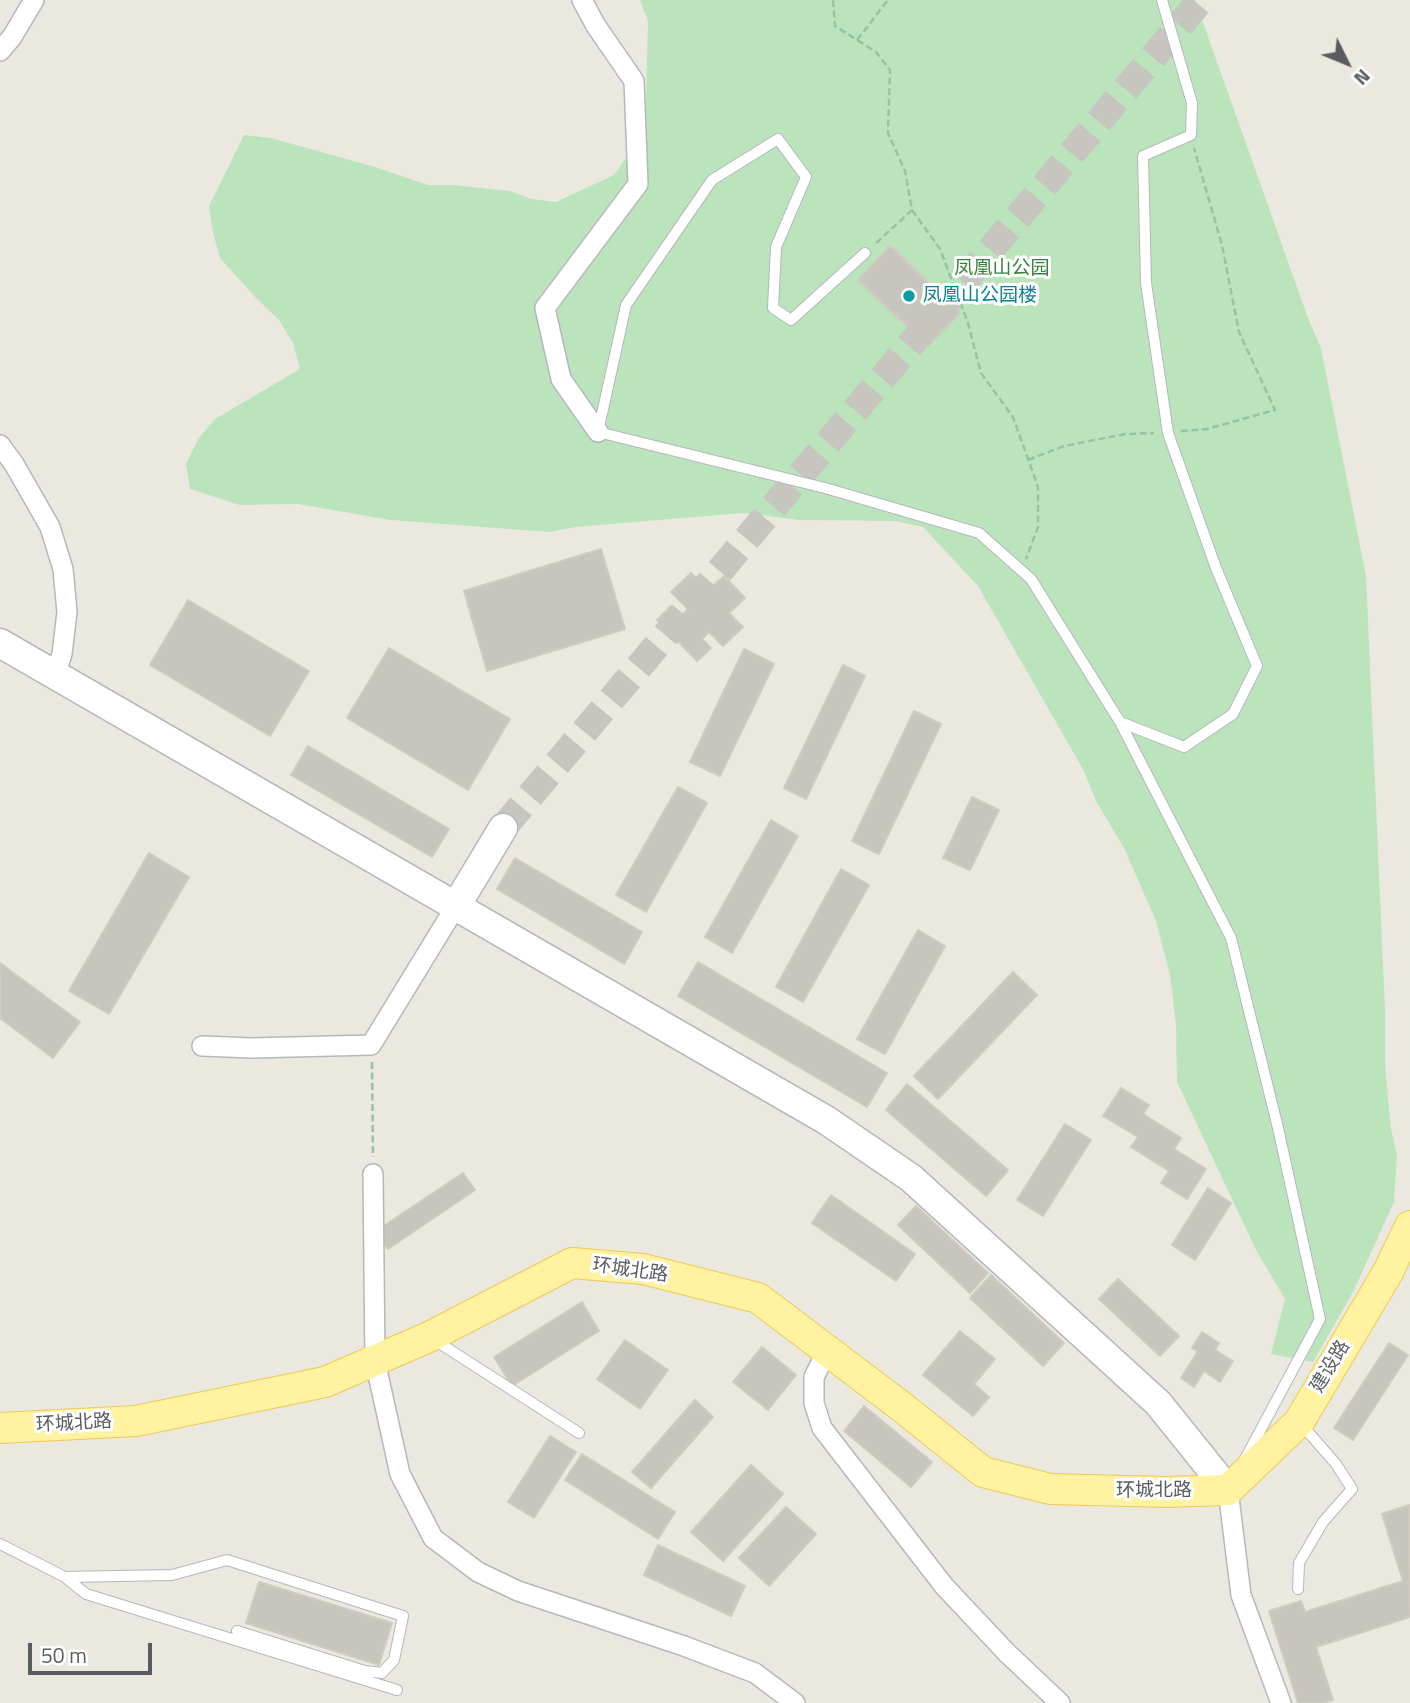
<!DOCTYPE html>
<meta charset="utf-8">
<style>
body{margin:0}
#map{position:relative;width:1410px;height:1703px;overflow:hidden;background:#ebe9df;font-family:"Titillium Web",sans-serif}
canvas{display:block}
.north{position:absolute;left:1312px;top:28px;width:70px;height:70px;-webkit-text-stroke:5px #fff;paint-order:stroke;rotate:133deg;font-size:19px;font-weight:700;line-height:28px;text-align:center;color:#585c60}
.north::after{content:'';display:block;margin:auto;width:24px;height:32px;background:#585c60;clip-path:polygon(50% 0,100% 100%,50% 72%,0 100%)}
.scale{position:absolute;left:28px;top:1643px;width:124px;height:32px;box-sizing:border-box;border:4px solid #585c60;border-top:0;padding-left:9px;font-size:21px;line-height:24px;white-space:nowrap;color:#585c60;-webkit-text-stroke:5px #fff;paint-order:stroke}
</style>
<div id="map">
<canvas width="1410" height="1703"></canvas>
<div class="north">N</div>
<div class="scale">50 m</div>
</div>
<script>
const g = document.querySelector('canvas').getContext('2d');
g.lineJoin = 'round';
function fillPath(path, color) { g.fillStyle = color; g.fill(path, 'evenodd'); }
const poly = rows => new Path2D(rows.map(r => 'M' + r).join(''));
function trace(path, color, width, dash) { g.strokeStyle = color; g.lineWidth = width; g.lineCap = dash ? 'butt' : 'round'; g.setLineDash(dash || []); g.stroke(path); }
function drawText(font, color, halo, rows, align = 'center') {
  g.font = font + ' "Titillium Web","Noto Sans SC",sans-serif'; g.lineWidth = 6; g.setLineDash([]); g.textBaseline = 'middle'; g.strokeStyle = halo; g.fillStyle = color; for (const [text, x, y, turn = 0] of rows) {
    g.save(); g.translate(x, y); g.rotate((+turn || 0) * Math.PI / 180); g.textAlign = isNaN(turn) ? turn : align; if (halo) g.strokeText(text, 0, 0); g.fillText(text, 0, 0); g.restore();
  }
}
fillPath(poly([
 [640,0,1195,0,1308,318,1321,348,1366,576,1385,1011,1385,1064,1391,1129,1397,1155,1394,1202,1353,1292,1313,1362,1271,1354,1285,1299,1256,1250,1177,1082,1176,1025,1170,975,1156,921,1124,848,1096,801,1084,771,978,586,923,527,896,521,800,520,743,513,576,527,549,532,391,520,297,504,240,505,190,489,186,464,198,439,215,419,300,369,293,343,279,320,256,298,220,258,213,233,209,206,244,135,271,138,375,167,428,185,453,185,509,191,532,199,556,202,614,175,628,155,646,103,648,21]
]), '#bbe4bc');
const building = poly([
 [890,246,960,313,928,346,858,280,890,246],
 [601,549,625,629,487,671,464,591,601,549],
 [691,573,708,590,724,576,745,598,729,613,743,627,723,646,709,632,702,639,711,648,697,661,657,620,671,606,681,616,688,609,671,592,691,573],
 [188,600,309,671,270,736,150,665,188,600],
 [389,648,510,719,468,790,347,718,389,648],
 [744,649,774,664,720,776,690,762,744,649],
 [843,665,865,676,806,799,784,788,843,665],
 [914,711,941,724,879,854,852,841,914,711],
 [308,746,449,829,432,857,291,775,308,746],
 [678,787,707,803,646,912,616,895,678,787],
 [972,797,999,810,970,870,943,858,972,797],
 [771,820,798,836,732,953,705,937,771,820],
 [149,853,189,877,109,1014,69,991,149,853],
 [515,858,642,932,624,964,497,889,515,858],
 [841,869,869,885,803,1002,776,987,841,869],
 [918,930,945,946,885,1054,857,1039,918,930],
 [698,962,887,1073,867,1107,678,996,698,962],
 [0,963,80,1022,53,1058,0,1018,0,963],
 [1013,972,1037,995,938,1099,914,1076,1013,972],
 [907,1084,1008,1170,986,1196,886,1110,907,1084],
 [1121,1088,1149,1105,1143,1114,1181,1138,1174,1149,1206,1169,1187,1199,1161,1183,1169,1171,1131,1147,1138,1137,1103,1116,1121,1088],
 [1065,1124,1091,1140,1043,1216,1017,1200,1065,1124],
 [463,1173,475,1190,388,1249,376,1231,463,1173],
 [1208,1188,1231,1203,1195,1260,1172,1245,1208,1188],
 [831,1195,915,1254,896,1281,812,1223,831,1195],
 [916,1206,988,1273,970,1293,898,1225,916,1206],
 [991,1275,1064,1343,1043,1366,970,1298,991,1275],
 [1118,1279,1179,1336,1160,1356,1099,1299,1118,1279],
 [582,1302,599,1331,512,1386,494,1357,582,1302],
 [960,1331,995,1359,974,1384,989,1397,973,1416,923,1375,960,1331],
 [1202,1332,1219,1343,1215,1350,1233,1361,1220,1382,1204,1371,1194,1387,1181,1378,1198,1351,1192,1348,1202,1332],
 [625,1340,668,1370,640,1409,597,1379,625,1340],
 [1389,1343,1408,1355,1353,1440,1334,1428,1389,1343],
 [762,1347,796,1375,768,1410,733,1382,762,1347],
 [695,1400,713,1417,651,1488,632,1472,695,1400],
 [864,1406,932,1462,911,1487,844,1431,864,1406],
 [550,1436,576,1452,534,1518,508,1502,550,1436],
 [582,1454,675,1512,658,1539,565,1480,582,1454],
 [751,1465,783,1494,723,1561,691,1532,751,1465],
 [1409,1505,1410,1617,1316,1647,1333,1700,1323,1703,1298,1703,1269,1611,1301,1601,1305,1612,1403,1581,1382,1514,1409,1505],
 [786,1507,816,1534,769,1586,739,1558,786,1507],
 [658,1545,745,1586,731,1616,644,1575,658,1545],
 [259,1582,392,1623,379,1665,246,1623,259,1582]
]);
fillPath(building, '#c8c5be');
trace(building, '#d0cbbe', 2);
trace(poly([
 [503,828,1201,0]
]), '#c6c6bf', 28, [28, 14]);
const lane = poly([
 [1162,0,1192,103,1191,135,1143,156,1146,283,1168,433,1216,568,1257,666,1233,714,1184,747,1120,722,1231,938,1278,1128,1320,1319,1245,1459],
 [865,253,791,320,773,308,776,247,806,177,778,139,712,180,626,305,598,432,825,488,979,533,1031,579,1120,722],
 [433,1339,579,1433],
 [0,1544,65,1577,172,1575,227,1560,403,1616,394,1660,382,1673,365,1671,237,1631],
 [65,1577,86,1594,397,1690],
 [1298,1589,1299,1563,1323,1522,1352,1489,1336,1464,1302,1425]
]);
const street = poly([
 [582,0,596,26,634,81,638,184,545,308,561,379,598,432],
 [0,51,12,37,34,0],
 [0,445,14,464,50,527,63,569,67,612,62,654,55,675],
 [202,1046,252,1048,371,1045,456,906],
 [373,1174,375,1361,400,1474,433,1538,478,1572,518,1591,684,1646,755,1673,795,1703],
 [827,1351,814,1377,814,1403,822,1428,944,1586,1007,1653,1060,1703],
 [1228,1490,1241,1595,1281,1703]
]);
const secondary = poly([
 [0,643,826,1120,911,1178,1158,1403,1228,1490],
 [456,906,503,828]
]);
const primary = poly([
 [0,1428,136,1421,325,1382,429,1337,572,1263,643,1269,758,1298,902,1407,983,1472,1050,1489,1166,1492,1228,1490,1299,1422,1388,1272,1410,1226]
]);
trace(lane, '#b5b7bc', 12);
trace(street, '#b5b7bc', 22);
trace(secondary, '#b5b9be', 31);
trace(primary, '#f1c853', 32);
trace(poly([
 [833,0,835,26,876,52,890,70,888,133,905,171,912,210,874,245],
 [857,40,888,0],
 [912,210,940,249,968,323,981,373,1013,417,1038,487,1038,527,1026,559],
 [1181,431,1207,429,1275,410,1239,332,1222,245,1194,148],
 [1028,460,1064,446,1126,434,1154,433],
 [372,1062,373,1157]
]), '#94c4a3', 2.5, [7, 3.5]);
trace(lane, '#fff', 10);
trace(street, '#fff', 19);
trace(secondary, '#fff', 28);
trace(primary, '#fff2a1', 30);
for (const [x, y, r, color] of [
 [909,296,7,"#0f9aa8"]
]) { const dot = new Path2D(); dot.arc(x, y, r, 0, 2 * Math.PI); g.fillStyle = color; g.fill(dot); trace(dot, '#fff', 2.5); }
drawText('19px', '#34833a', '#fff', [
 ["凤凰山公园",1002,269]
]);
drawText('19px', '#0d838f', '#fff', [
 ["凤凰山公园楼",923,296]
], 'left');
drawText('19px', '#585c60', '#fff', [
 ["环城北路",630,1271,8],
 ["建设路",1331,1367,-59],
 ["环城北路",74,1424,-3],
 ["环城北路",1154,1491]
]);
</script>
